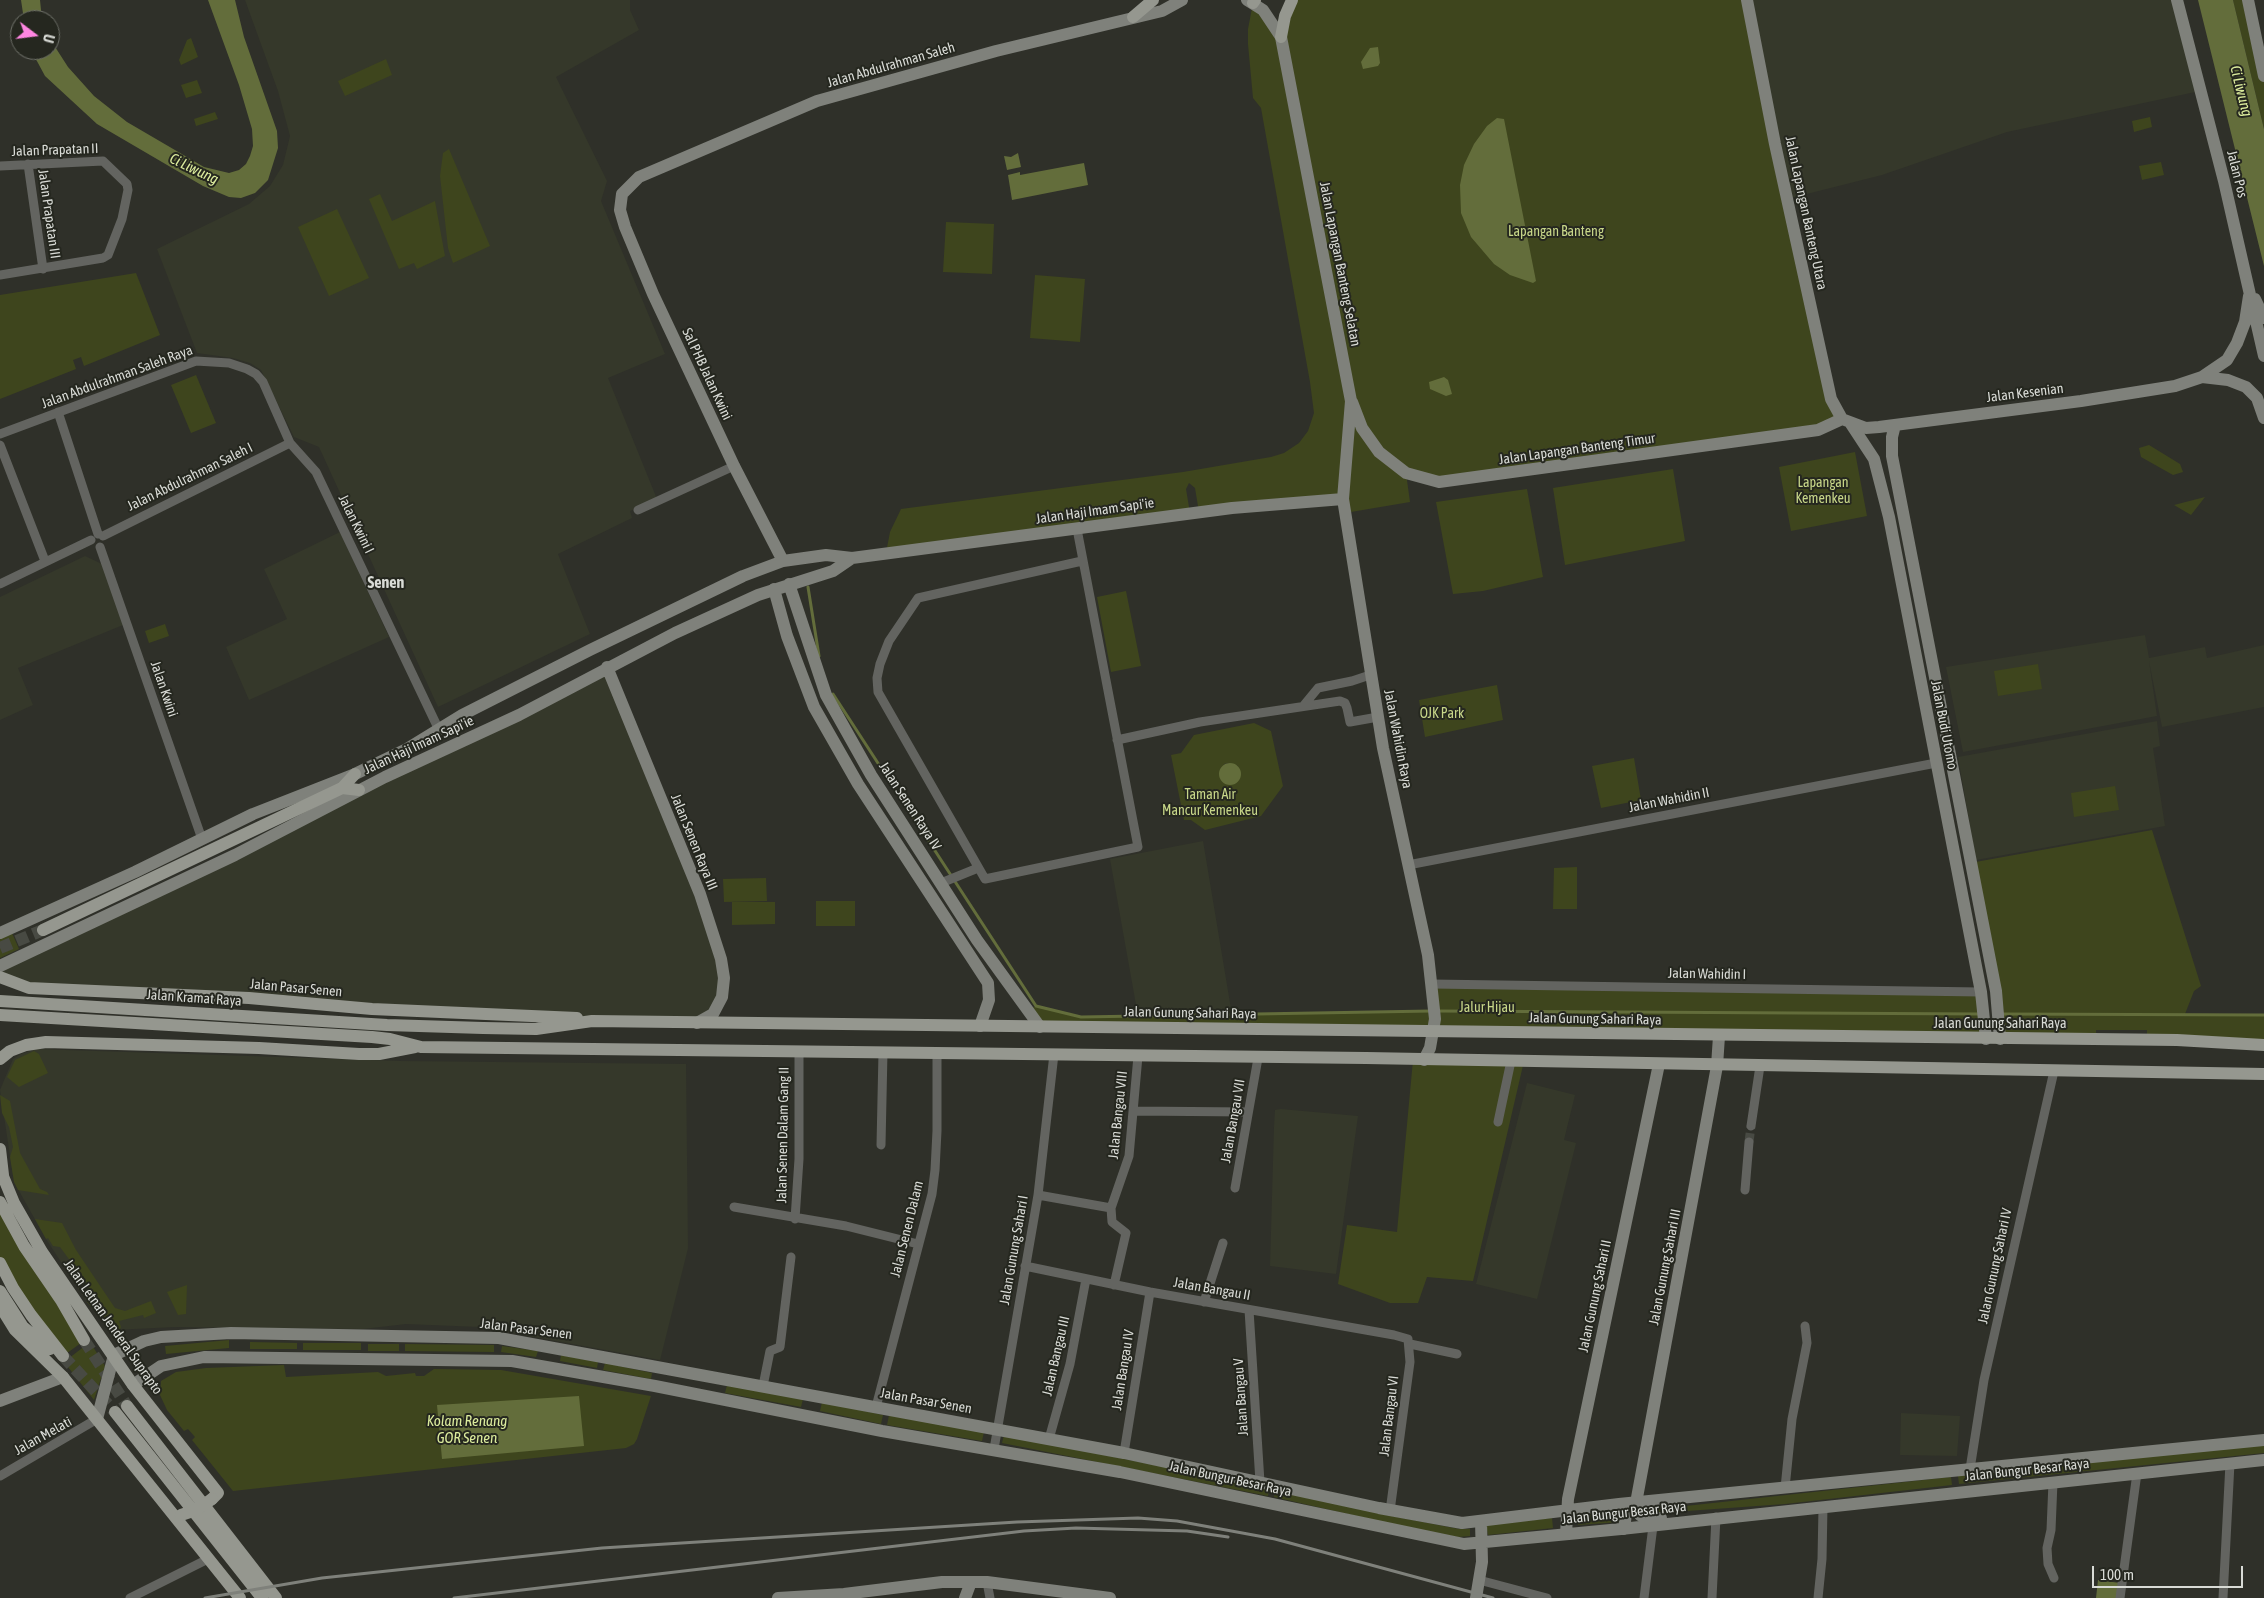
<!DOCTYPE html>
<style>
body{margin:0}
#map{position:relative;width:2264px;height:1598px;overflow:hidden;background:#2f3029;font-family:"Asap Condensed",sans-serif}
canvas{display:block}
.north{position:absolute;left:10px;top:10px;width:50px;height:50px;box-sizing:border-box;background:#25271f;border:1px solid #6d6f68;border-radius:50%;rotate:105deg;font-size:14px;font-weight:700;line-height:20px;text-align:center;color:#d9dbd6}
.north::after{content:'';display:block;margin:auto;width:18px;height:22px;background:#fe86e1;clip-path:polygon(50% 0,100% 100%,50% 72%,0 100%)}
.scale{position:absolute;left:2092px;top:1566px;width:151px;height:22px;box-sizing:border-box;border:2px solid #d9dbd6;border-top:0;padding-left:6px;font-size:15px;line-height:18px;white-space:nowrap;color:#d9dbd6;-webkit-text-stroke:4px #25271f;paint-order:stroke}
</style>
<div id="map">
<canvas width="2264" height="1598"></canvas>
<div class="north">U</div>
<div class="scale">100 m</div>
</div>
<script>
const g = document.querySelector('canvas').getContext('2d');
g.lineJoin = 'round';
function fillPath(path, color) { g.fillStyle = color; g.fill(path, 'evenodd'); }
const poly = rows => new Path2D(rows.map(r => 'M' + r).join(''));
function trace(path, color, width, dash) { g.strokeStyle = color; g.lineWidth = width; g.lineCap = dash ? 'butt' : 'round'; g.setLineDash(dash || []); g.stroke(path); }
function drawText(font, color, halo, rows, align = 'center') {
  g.font = font + ' "Asap Condensed",sans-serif'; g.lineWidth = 4; g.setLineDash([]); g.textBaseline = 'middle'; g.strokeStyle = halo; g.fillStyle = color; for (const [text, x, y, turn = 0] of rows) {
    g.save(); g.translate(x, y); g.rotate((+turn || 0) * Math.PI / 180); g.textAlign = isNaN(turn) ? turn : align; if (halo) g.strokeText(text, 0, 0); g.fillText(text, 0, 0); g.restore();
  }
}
fillPath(poly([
 [245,0,630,0,630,10,639,30,556,77,607,181,601,201,665,354,608,378,657,499,630,511,632,518,558,554,590,634,438,707,319,447,294,437,261,370,250,363,233,358,197,353,157,249,249,204,270,186,283,165,290,136,278,91],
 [1747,0,2177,0,2200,91,2007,132,1882,175,1787,199],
 [340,532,389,637,249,700,226,647,287,619,264,569],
 [85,556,104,565,123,625,18,668,33,705,0,720,0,597],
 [2145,635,2149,658,2205,647,2207,658,2264,645,2264,707,2162,727,2149,661,2157,716,1963,752,1946,667],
 [607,667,721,959,722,997,697,1023,29,988,0,977,0,969],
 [2157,721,2160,746,2153,748,2165,826,1976,860,1958,757],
 [1203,841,1232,1015,1138,1016,1110,859],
 [36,1049,401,1061,686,1064,688,1248,660,1360,480,1327,406,1324,363,1329,175,1327,114,1330,106,1324,87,1302,46,1239,14,1182,0,1090,13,1059,21,1054],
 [1527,1083,1575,1095,1564,1140,1576,1143,1537,1299,1476,1284],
 [1281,1109,1358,1116,1336,1274,1270,1266,1274,1127,1275,1110],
 [1901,1413,1960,1416,1957,1456,1900,1455]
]), '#35382a');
fillPath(poly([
 [1293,0,1747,0,1837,412,1829,426,1439,482,1406,473,1410,502,1345,513,1343,499,1199,512,1195,488,1189,483,1186,489,1190,513,886,553,890,532,901,509,1183,472,1271,457,1284,453,1299,443,1308,431,1314,413,1310,382,1261,108,1253,98,1248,44,1248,29,1253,3,1281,37],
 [2233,0,2247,0,2264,81,2264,129],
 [191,38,198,57,181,65,179,60,187,40],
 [386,59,392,75,345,96,338,81],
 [197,80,202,93,186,98,181,85],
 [215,112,218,119,196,126,194,119],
 [2150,117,2152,127,2134,132,2132,121],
 [449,149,490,246,453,263,448,248,440,176,443,153],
 [2161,162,2164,175,2142,180,2139,166],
 [380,194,392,221,435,201,445,256,417,269,414,263,399,269,369,199],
 [337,209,369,278,329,296,298,227],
 [946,222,994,224,992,274,943,272],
 [136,273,160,335,84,366,81,357,73,360,76,369,0,399,0,295],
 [1035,275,1085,279,1080,342,1030,338],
 [196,375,216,423,191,433,171,385],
 [2149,445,2180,464,2183,472,2173,475,2141,457,2139,448],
 [1855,452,1867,516,1791,531,1779,467],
 [1673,469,1685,541,1565,565,1553,488],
 [1527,489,1543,577,1483,591,1453,594,1436,502],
 [2205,497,2191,515,2174,505],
 [1126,591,1141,666,1111,672,1097,597],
 [165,624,169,636,149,643,145,631],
 [2038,664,2042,689,1998,696,1994,671],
 [1497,685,1503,720,1425,737,1419,700],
 [1254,723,1271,731,1283,786,1261,816,1205,830,1191,820,1184,820,1171,755,1181,753,1194,735],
 [1228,763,1238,766,1225,783,1220,778,1224,764],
 [1634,758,1641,800,1601,808,1592,766],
 [2115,786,2119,810,2074,817,2071,793],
 [2152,830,2201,986,2194,991,2185,1014,2264,1014,2264,1045,2147,1040,2147,1030,2096,1030,2096,1039,2000,1039,1970,863],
 [1577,867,1577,909,1553,909,1554,868],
 [766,878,767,901,724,902,723,879],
 [816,901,855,901,855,926,816,926],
 [732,902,775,902,775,924,732,925],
 [12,933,19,949,0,958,0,938],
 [1432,984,1981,992,1986,1039,1040,1027,1028,1010,1036,1006,1081,1017,1434,1011],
 [34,1051,39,1054,48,1073,19,1087,7,1077,15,1060],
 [1413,1060,1524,1061,1473,1281,1427,1277,1418,1303,1390,1303,1338,1284,1347,1225,1397,1232],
 [0,1095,10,1101,20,1153,40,1189,47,1192,49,1195,18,1190,14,1182,10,1157,13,1147,9,1127,2,1113],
 [0,1211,81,1343,63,1356,0,1263],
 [35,1219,62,1223,76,1250,115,1308,125,1311,151,1301,156,1313,144,1318,143,1315,119,1321,121,1327,119,1331,110,1328,87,1302,89,1296,76,1278,77,1270,60,1247,53,1246,48,1238,46,1239],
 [187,1285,186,1314,178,1315,167,1292],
 [229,1340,229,1348,166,1354,165,1346],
 [90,1342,105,1366,94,1400,64,1362],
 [250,1342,297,1343,297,1349,250,1349],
 [303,1343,361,1343,361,1350,303,1350],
 [368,1344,399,1344,399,1351,368,1351],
 [405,1344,494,1345,494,1352,405,1351],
 [502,1346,538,1351,536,1357,501,1352],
 [561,1355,598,1362,597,1368,560,1361],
 [605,1363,652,1373,651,1379,603,1370],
 [284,1365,286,1377,378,1372,386,1376,415,1373,416,1376,424,1376,434,1369,501,1370,651,1396,637,1439,634,1444,626,1448,233,1491,192,1440,195,1437,188,1429,184,1431,167,1410,160,1395,161,1381,176,1372,206,1368],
 [727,1385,803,1399,801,1407,725,1393],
 [822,1402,883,1415,881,1424,820,1411],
 [889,1415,984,1432,982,1441,887,1425],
 [1004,1435,1269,1488,1268,1496,1002,1443],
 [2264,1444,2264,1453,1959,1484,1958,1476],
 [1951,1477,1952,1485,1785,1504,1659,1513,1658,1509],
 [1275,1489,1392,1516,1459,1529,1470,1529,1470,1536,1458,1537,1391,1524,1274,1497],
 [1619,1512,1620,1522,1578,1525,1577,1516],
 [1552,1518,1553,1528,1488,1535,1486,1525]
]), '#3e451d');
fillPath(poly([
 [21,0,40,0,42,20,24,20],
 [208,0,235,0,244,37,277,131,278,148,268,180,255,193,241,198,229,197,203,186,97,124,45,76,31,50,50,50,50,39,68,67,94,96,127,122,204,167,229,173,239,170,246,164,250,156,253,146,252,129,239,85],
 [2198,0,2233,0,2264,129,2264,266],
 [1378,47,1380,63,1378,66,1363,69,1361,62,1370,48],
 [1497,118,1504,119,1536,281,1533,283,1510,275,1494,264,1471,237,1461,213,1460,185,1464,165,1474,144,1487,126],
 [1018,153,1021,167,1007,170,1004,156,1011,157],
 [1084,163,1088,185,1012,200,1008,175,1020,172,1020,175],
 [1444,377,1448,380,1452,394,1446,396,1430,389,1429,382],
 '1219 774a11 11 0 1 1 22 0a11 11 0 1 1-22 0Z',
 [579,1396,584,1446,442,1459,437,1405],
 [2098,1580,2120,1583,2118,1598,2096,1598]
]), '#636d3b');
trace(poly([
 [808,587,819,656],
 [833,694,1036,1006,1081,1017,1431,1011],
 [1437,1011,1981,1014],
 [2002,1014,2264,1015]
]), '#636d3b', 3);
trace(poly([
 [1749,1142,1751,1126]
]), '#484a43', 9, [9, 4.5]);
trace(poly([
 [0,948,43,930],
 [84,1340,127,1406],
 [63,1356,115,1412]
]), '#484a43', 12, [12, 6]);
trace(poly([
 [28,164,43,269],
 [0,166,103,161,127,184,128,190,122,219,108,255,103,258,0,275],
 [58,412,98,534],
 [0,434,196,361,229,363,247,369,256,374,263,382,290,443,316,472,439,730],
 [0,445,45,561],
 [638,510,734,466],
 [1077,529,1138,847,985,879,878,692,877,678,880,664,889,641,918,598,1082,561],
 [103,536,290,443],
 [100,547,202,839],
 [0,584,91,540],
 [1304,705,1318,688,1352,681,1370,675],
 [1117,740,1200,722,1340,701,1345,703,1347,708,1350,722,1378,717],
 [1408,865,1936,763],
 [941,883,978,868],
 [1432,984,1981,992],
 [1133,1111,1248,1112],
 [1498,1122,1511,1061],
 [1751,1126,1760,1066],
 [881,1145,883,1052],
 [1235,1188,1258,1058],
 [1745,1190,1749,1142],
 [1038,1195,1111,1208],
 [734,1207,846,1226,918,1244],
 [795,1219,799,1159,799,1051],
 [1025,1266,1150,1292,1394,1335,1408,1339,1410,1362,1390,1511],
 [1114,1285,1126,1233,1112,1222,1111,1208,1129,1156,1138,1056],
 [1204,1302,1223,1243],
 [1249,1310,1260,1482],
 [1410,1344,1457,1354],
 [763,1386,770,1351,780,1347,791,1257],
 [876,1407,932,1194,935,1170,937,1131,937,1053],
 [1049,1439,1070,1364,1086,1279],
 [994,1449,1038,1195,1054,1054],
 [1124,1453,1150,1292],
 [1970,1469,1984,1380,2054,1071],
 [0,1476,97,1419],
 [2053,1482,2051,1530,2047,1548,2048,1564,2054,1578],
 [1785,1488,1792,1419,1807,1343,1805,1326],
 [1479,1580,1547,1598],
 [987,1582,990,1598],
 [130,1598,208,1559],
 [1644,1598,1653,1526],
 [1712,1598,1716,1517],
 [1818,1598,1822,1559,1823,1507],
 [2120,1598,2137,1473],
 [2223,1598,2230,1463]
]), '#636460', 9);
trace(poly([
 [1247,0,1263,10,1281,37,1351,401,1343,499,1383,748,1428,955,1435,1019,1430,1048,1424,1060],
 [1747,0,1775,144,1831,399,1842,419,1866,428,1879,427,2081,401,2175,386,2202,377,2227,360,2237,343,2245,322,2249,296],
 [2177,0,2224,181,2264,356],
 [2248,0,2264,76],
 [2255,299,2264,318],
 [2202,377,2228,380,2246,387,2257,398,2264,418],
 [1352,402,1362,428,1379,452,1406,473,1439,482,1818,430,1842,419],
 [1851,424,1874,459,1889,517,1981,992,1986,1039],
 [1895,425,1892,437,1892,456,1996,991,2000,1039],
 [783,561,734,466,653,294,625,227,620,210,622,194,639,177,817,101,996,51,1162,11,1182,0],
 [789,584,826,695,871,775,977,940,1040,1027],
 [774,589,787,636,814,707,858,784,988,983,989,1000,980,1026],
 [607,667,700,894,721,959,724,978,722,997,713,1014,697,1023],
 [0,933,135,872,253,814,355,774,405,750,462,715,590,650,743,576,783,561,826,555,852,558,1232,508,1343,499],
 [0,966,235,855,385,777,519,715,675,633,758,595,833,571,852,558],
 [133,1385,161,1366,204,1357,512,1361,655,1386,882,1431,1120,1472,1464,1544,1621,1529,2264,1460],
 [0,1401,63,1377],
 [97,1419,114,1355,144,1341,161,1337,231,1333,499,1338,1124,1453,1379,1508,1462,1523,1619,1504,2264,1440],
 [1622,1504,1626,1514,1624,1529],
 [1661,1518,1645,1518,1640,1515,1636,1503,1717,1066,1719,1036],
 [1566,1534,1568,1499,1659,1064],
 [778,1598,844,1594,942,1582,987,1582,1110,1598],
 [965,1598,971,1582],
 [1476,1598,1482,1562,1481,1521]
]), '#7f817b', 12);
trace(poly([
 [1253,3,1255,0],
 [1133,17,1153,0],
 [1281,37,1285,16,1292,0],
 [342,788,359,790],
 [43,930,342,788,355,774],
 [0,977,29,988,249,998,372,1009,577,1018],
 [0,1001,387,1025,483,1028,536,1029,592,1021,2177,1040,2264,1045],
 [0,1015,372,1037,390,1039,421,1047,1366,1058,2264,1074],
 [0,1059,10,1051,26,1045,46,1042,259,1048,359,1054,379,1054,415,1047],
 [0,1149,3,1175],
 [0,1169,14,1203,42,1252,133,1385,218,1493,212,1499],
 [0,1202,24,1246,61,1300,84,1340],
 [0,1263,13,1288,31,1315,63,1356],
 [0,1291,23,1327,50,1349],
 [0,1306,15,1330,63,1377,240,1598],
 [127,1406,276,1598],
 [115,1412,262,1598]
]), '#95978f', 12);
trace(poly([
 [205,1598,322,1578,602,1548,1017,1522,1138,1518,1177,1521,1275,1539,1493,1598],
 [454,1598,1024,1531,1076,1528,1187,1531,1228,1537]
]), '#7f817b', 3);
trace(poly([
 [181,1515,196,1510,212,1499]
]), '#95978f', 12);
drawText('14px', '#d9dbd6', '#25271f', [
 ["Jalan Abdulrahman Saleh",891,65,-16],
 ["Jalan Prapatan II",55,150,-2],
 ["Jalan Pos",2237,174,76],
 ["Jalan Lapangan Banteng Utara",1806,213,78],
 ["Jalan Prapatan III",49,214,82],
 ["Jalan Lapangan Banteng Selatan",1340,264,79],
 ["Sal PHB Jalan Kwini",707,374,65],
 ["Jalan Abdulrahman Saleh Raya",117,377,-20],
 ["Jalan Kesenian",2025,393,-7],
 ["Jalan Lapangan Banteng Timur",1577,449,-8],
 ["Jalan Abdulrahman Saleh I",190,477,-26],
 ["Jalan Haji Imam Sapi'ie",1095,511,-8],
 ["Jalan Kwini I",356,524,64],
 ["Jalan Kwini",164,689,71],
 ["Jalan Budi Utomo",1944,725,79],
 ["Jalan Wahidin Raya",1398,739,79],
 ["Jalan Haji Imam Sapi'ie",419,745,-25],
 ["Jalan Wahidin II",1669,800,-11],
 ["Jalan Senen Raya IV",910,806,57],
 ["Jalan Senen Raya III",694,842,68],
 ["Jalan Wahidin I",1707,974,1],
 ["Jalan Pasar Senen",296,988,5],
 ["Jalan Kramat Raya",194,998,4],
 ["Jalan Gunung Sahari Raya",1190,1013,1],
 ["Jalan Gunung Sahari Raya",1595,1019,1],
 ["Jalan Gunung Sahari Raya",2000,1024],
 ["Jalan Bangau VIII",1118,1115,-84],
 ["Jalan Bangau VII",1233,1121,-80],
 ["Jalan Senen Dalam Gang II",783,1135,-89],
 ["Jalan Senen Dalam",907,1229,-76],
 ["Jalan Gunung Sahari I",1014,1250,-80],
 ["Jalan Gunung Sahari IV",1995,1266,-78],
 ["Jalan Gunung Sahari III",1665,1267,-79],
 ["Jalan Bangau II",1212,1289,10],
 ["Jalan Gunung Sahari II",1595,1296,-78],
 ["Jalan Letnan Jenderal Suprapto",113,1327,55],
 ["Jalan Pasar Senen",526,1329,7],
 ["Jalan Bangau III",1056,1356,-77],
 ["Jalan Bangau IV",1123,1370,-81],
 ["Jalan Bangau V",1241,1397,-94],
 ["Jalan Pasar Senen",926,1401,10],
 ["Jalan Bangau VI",1389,1416,-83],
 ["Jalan Melati",43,1436,-29],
 ["Jalan Bungur Besar Raya",2027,1470,-6],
 ["Jalan Bungur Besar Raya",1230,1479,12],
 ["Jalan Bungur Besar Raya",1624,1513,-6]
]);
drawText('14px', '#c8d789', '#25271f', [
 ["Lapangan Banteng",1556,232],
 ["Lapangan",1823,483],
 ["Kemenkeu",1823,499],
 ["OJK Park",1442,714],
 ["Taman Air",1210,795],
 ["Mancur Kemenkeu",1210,811],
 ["Jalur Hijau",1487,1008]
]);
drawText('italic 15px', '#dcec9d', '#25271f', [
 ["Ci Liwung",2241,91,76],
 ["Ci Liwung",194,169,26],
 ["Kolam Renang",467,1421],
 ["GOR Senen",467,1438]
]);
drawText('bold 16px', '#d9dbd6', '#25271f', [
 ["Senen",386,583]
]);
</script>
